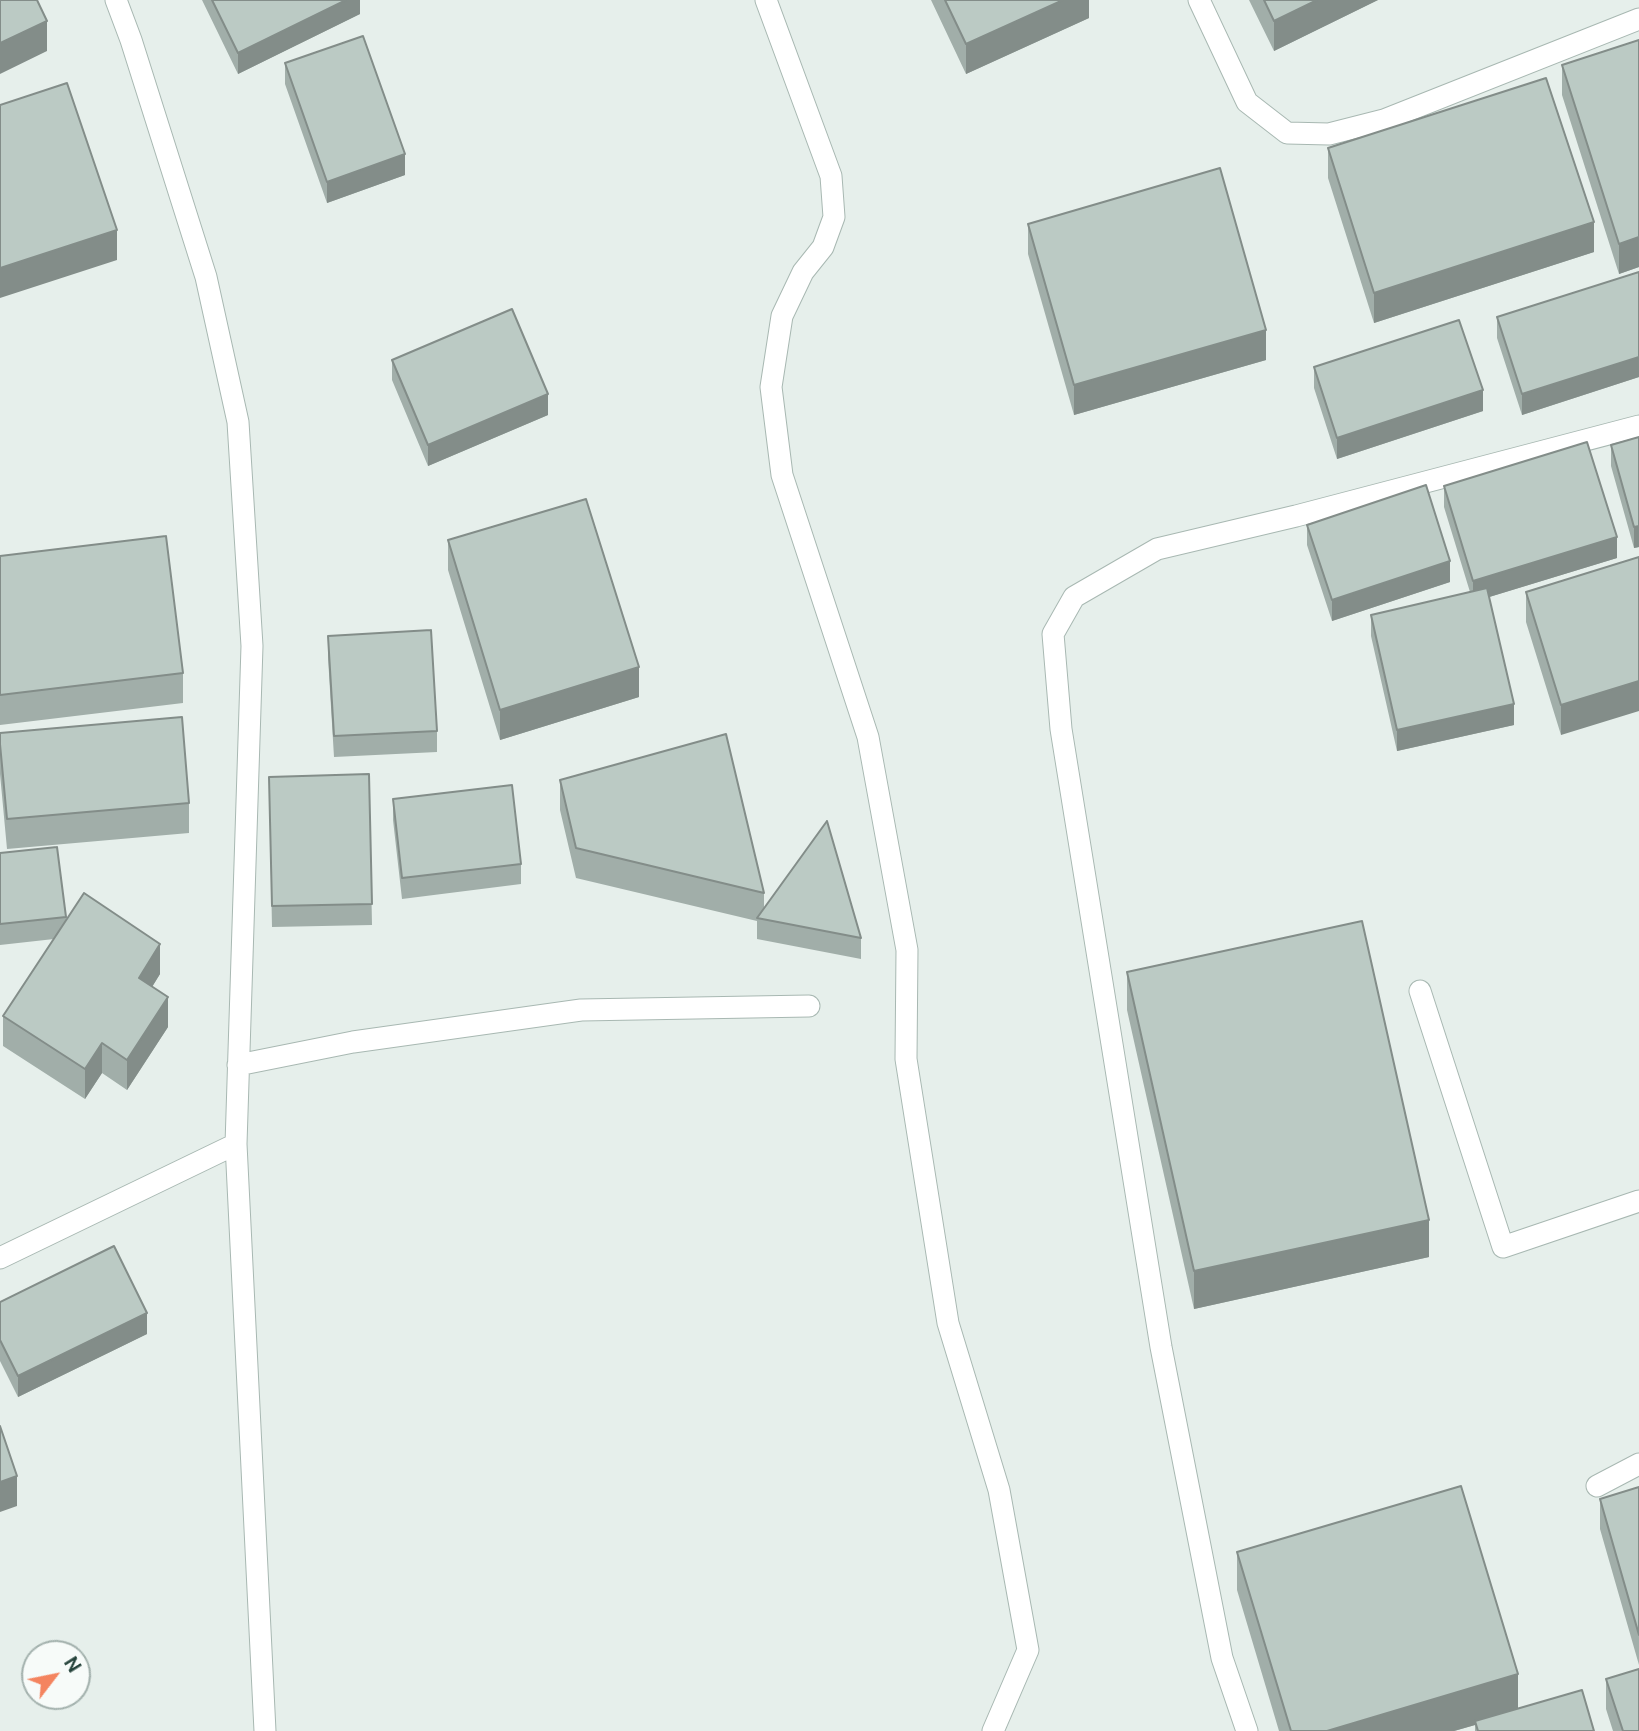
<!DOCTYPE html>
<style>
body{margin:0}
#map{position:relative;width:1639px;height:1731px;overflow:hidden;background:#e6efeb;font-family:"DM Sans",sans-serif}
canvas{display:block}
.north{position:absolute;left:21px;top:1640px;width:70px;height:70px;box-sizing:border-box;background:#f7fbf9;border:2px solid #a3b1ad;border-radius:50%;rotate:58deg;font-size:19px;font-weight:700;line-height:28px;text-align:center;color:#24423a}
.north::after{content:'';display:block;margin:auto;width:24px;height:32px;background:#f4845f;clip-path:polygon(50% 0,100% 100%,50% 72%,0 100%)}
</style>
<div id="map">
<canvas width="1639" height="1731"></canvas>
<div class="north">N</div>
</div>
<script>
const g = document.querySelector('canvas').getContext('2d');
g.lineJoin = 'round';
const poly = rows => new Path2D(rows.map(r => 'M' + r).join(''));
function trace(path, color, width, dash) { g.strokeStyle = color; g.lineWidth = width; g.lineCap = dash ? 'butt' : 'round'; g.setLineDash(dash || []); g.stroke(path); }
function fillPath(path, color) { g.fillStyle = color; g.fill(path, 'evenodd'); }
const minor = poly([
 [116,0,131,40,206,277,238,422,252,646,236,1144,265,1731],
 [766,0,831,176,834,217,823,247,803,272,782,316,771,387,782,475,868,737,907,950,906,1059,948,1323,999,1490,1028,1650,993,1731],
 [1199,0,1247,102,1287,133,1329,134,1384,120,1639,19],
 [1420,991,1503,1247,1639,1201],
 [238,1065,353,1042,581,1010,809,1006],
 [0,1258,236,1144],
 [1597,1486,1639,1464],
 [1247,1731,1222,1658,1161,1347,1061,729,1053,634,1074,597,1157,549,1296,516,1639,426]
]);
trace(minor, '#a8b8b2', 23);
trace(minor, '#fff', 21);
fillPath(poly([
 [202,0,360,0,360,14,238,74],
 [931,0,1089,0,1089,18,966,74],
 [1249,0,1378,0,1274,51],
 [1639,40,1639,267,1619,274,1562,95,1562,65],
 [285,63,405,175,327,203,285,84],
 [1328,148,1594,252,1374,323,1328,178],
 [1028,224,1266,360,1074,415,1028,254],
 [1639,272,1639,377,1522,415,1497,338,1497,317],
 [392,360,548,415,428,466,392,380],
 [1314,367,1483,411,1337,459,1314,388],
 [1639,437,1639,547,1634,548,1611,466,1611,445],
 [1444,486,1617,558,1489,597,1514,725,1397,751,1371,636,1371,615,1470,592,1444,507],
 [1307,525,1450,582,1332,621,1307,545],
 [448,540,639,697,500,740,448,570],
 [0,556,183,673,183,703,0,725],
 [1639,557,1561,735,1526,622,1526,592],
 [328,636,437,731,437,752,334,757,328,657],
 [0,733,189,803,189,833,7,849,0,774],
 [369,774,372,925,272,927,269,777],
 [560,780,764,893,764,909,861,938,861,959,757,939,757,921,576,878,560,810],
 [393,799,521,864,521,884,402,899,393,820],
 [0,853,66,917,66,921,160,974,152,987,168,1027,127,1090,102,1073,85,1099,3,1046,3,1016,54,939,0,945],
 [1127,972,1429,1257,1194,1309,1127,1010],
 [0,1302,147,1334,18,1397,0,1361],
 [1639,1487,1639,1665,1600,1529,1600,1499],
 [1237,1552,1518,1708,1594,1731,1475,1731,1475,1725,1454,1731,1279,1731,1237,1590],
 [1606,1679,1639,1731,1613,1731,1606,1709]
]), '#a1aea9');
fillPath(poly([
 [346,0,360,0,360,14,238,74,238,53],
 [1063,0,1089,0,1089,18,966,74,966,44],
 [1317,0,1378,0,1274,51,1274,21],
 [47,21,47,51,0,74,0,43],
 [405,154,405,175,327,203,327,182],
 [1594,222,1594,252,1374,323,1374,293],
 [117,230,117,260,0,298,0,268],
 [1639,237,1639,267,1619,274,1619,244],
 [1266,330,1266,360,1074,415,1074,385],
 [1639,357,1639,377,1522,415,1522,394],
 [1483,390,1483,411,1337,459,1337,438],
 [548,394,548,415,428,466,428,445],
 [1639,526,1639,547,1634,548,1634,527],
 [1617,537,1617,558,1473,602,1473,581],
 [1450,561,1450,582,1332,621,1332,600],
 [639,667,639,697,500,740,500,710],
 [1639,681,1639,711,1561,735,1561,705],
 [1514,704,1514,725,1397,751,1397,730],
 [160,944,160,974,139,1008,139,978],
 [168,997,168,1027,127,1090,127,1060],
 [102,1043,102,1073,85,1099,85,1069],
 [1429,1220,1429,1257,1194,1309,1194,1271],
 [147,1313,147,1334,18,1397,18,1376],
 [17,1476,17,1506,0,1512,0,1482],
 [1518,1674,1518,1712,1475,1721,1475,1725,1454,1731,1327,1731]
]), '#838d89');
const building = poly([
 [0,0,37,0,47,21,0,43,0,0],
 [212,0,346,0,238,53,212,0],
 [945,0,1063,0,966,44,945,0],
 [1264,0,1317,0,1274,21,1264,0],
 [363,36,405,154,327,182,285,63,363,36],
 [1639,40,1639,237,1619,244,1562,65,1639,40],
 [1546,78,1594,222,1374,293,1328,148,1546,78],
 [67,83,117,230,0,268,0,105,67,83],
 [1220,168,1266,330,1074,385,1028,224,1220,168],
 [1639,272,1639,357,1522,394,1497,317,1639,272],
 [512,309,548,394,428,445,392,360,512,309],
 [1459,320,1483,390,1337,438,1314,367,1459,320],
 [1639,437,1639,526,1634,527,1611,445,1639,437],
 [1587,442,1617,537,1473,581,1444,486,1587,442],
 [1426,485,1450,561,1332,600,1307,525,1426,485],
 [586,499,639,667,500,710,448,540,586,499],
 [166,536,183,673,0,695,0,556,166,536],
 [1639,557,1639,681,1561,705,1526,592,1639,557],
 [1487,588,1514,704,1397,730,1371,615,1487,588],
 [431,630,437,731,334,736,328,636,431,630],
 [182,717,189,803,7,819,0,744,0,733,182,717],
 [726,734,764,893,576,848,560,780,726,734],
 [369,774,372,904,272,906,269,777,369,774],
 [512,785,521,864,402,878,393,799,512,785],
 [827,821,861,938,757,918,827,821],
 [57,847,66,917,0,924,0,853,57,847],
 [84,893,160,944,139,978,168,997,127,1060,102,1043,85,1069,3,1016,84,893],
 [1362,921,1429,1220,1194,1271,1127,972,1362,921],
 [114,1246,147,1313,18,1376,0,1340,0,1302,114,1246],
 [0,1426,17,1476,0,1482,0,1426],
 [1461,1486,1518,1674,1327,1731,1291,1731,1237,1552,1461,1486],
 [1639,1487,1639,1635,1600,1499,1639,1487],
 [1639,1669,1639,1731,1623,1731,1606,1679,1639,1669],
 [1582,1690,1594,1731,1478,1731,1475,1721,1582,1690]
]);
fillPath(building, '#bbcac4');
trace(building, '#838d89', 2);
</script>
